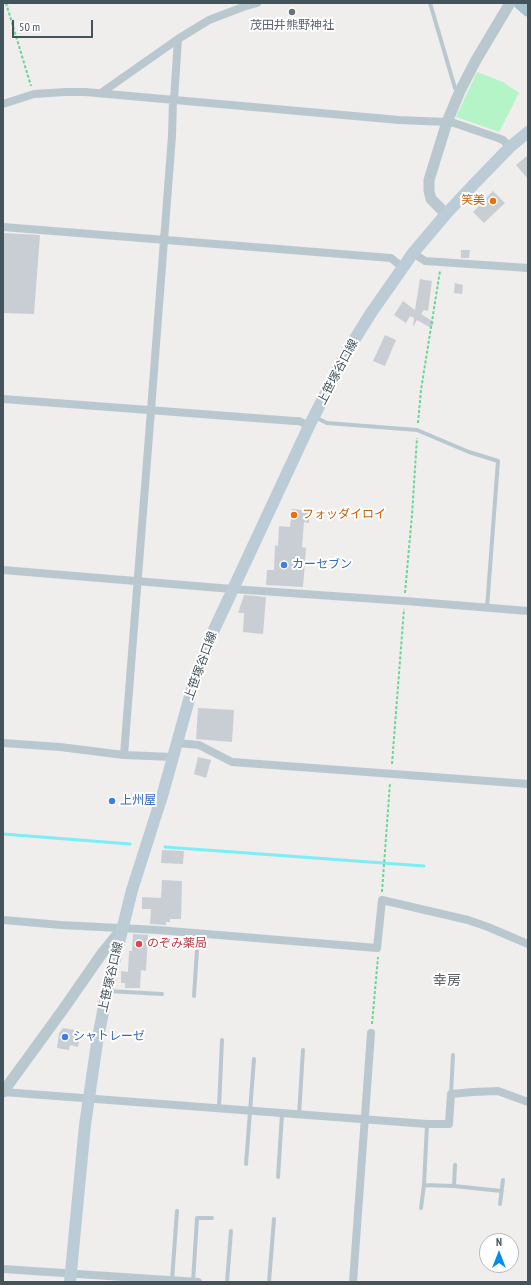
<!DOCTYPE html>
<meta charset="utf-8">
<style>
body{margin:0}
#map{position:relative;width:531px;height:1285px;overflow:hidden;background:#f0eded;font-family:"PT Sans Narrow",sans-serif}
canvas{display:block}
.frame{position:absolute;inset:0;border:4px solid #43545d;pointer-events:none}
.north{position:absolute;left:479px;top:1233px;width:40px;height:40px;box-sizing:border-box;background:#fff;border:1px solid #b4bbbe;border-radius:50%;rotate:0deg;font-size:11px;font-weight:700;line-height:16px;text-align:center;color:#43545d}
.north::after{content:'';display:block;margin:auto;width:14px;height:18px;background:#038cf4;clip-path:polygon(50% 0,100% 100%,50% 72%,0 100%)}
.scale{position:absolute;left:12px;top:20px;width:81px;height:18px;box-sizing:border-box;border:2px solid #43545d;border-top:0;padding-left:5px;font-size:12px;line-height:14px;white-space:nowrap;color:#43545d;-webkit-text-stroke:3px #fff;paint-order:stroke}
</style>
<div id="map">
<canvas width="531" height="1285"></canvas>
<div class="frame"></div>
<div class="north">N</div>
<div class="scale">50 m</div>
</div>
<script>
const g = document.querySelector('canvas').getContext('2d');
g.lineJoin = 'round';
function fillPath(path, color) { g.fillStyle = color; g.fill(path, 'evenodd'); }
const poly = rows => new Path2D(rows.map(r => 'M' + r).join(''));
function trace(path, color, width, dash) { g.strokeStyle = color; g.lineWidth = width; g.lineCap = dash ? 'butt' : 'round'; g.setLineDash(dash || []); g.stroke(path); }
function drawText(font, color, halo, rows, align = 'center') {
  g.font = font + ' "PT Sans Narrow","Noto Sans JP",sans-serif'; g.lineWidth = 4; g.setLineDash([]); g.textBaseline = 'middle'; g.strokeStyle = halo; g.fillStyle = color; for (const [text, x, y, turn = 0] of rows) {
    g.save(); g.translate(x, y); g.rotate((+turn || 0) * Math.PI / 180); g.textAlign = isNaN(turn) ? turn : align; if (halo) g.strokeText(text, 0, 0); g.fillText(text, 0, 0); g.restore();
  }
}
fillPath(poly([
 [477,72,503,82,519,93,499,132,456,117]
]), '#b5f4c6');
trace(poly([
 [3,834,130,844],
 [165,847,424,866]
]), '#7dedf6', 3);
fillPath(poly([
 [528,155,528,179,516,165],
 [493,191,505,203,484,223,473,212],
 [3,233,40,235,34,314,3,313],
 [461,250,470,250,469,258,461,258],
 [420,279,432,281,428,311,424,310,421,314,434,322,431,328,417,320,413,327,414,318,410,316,406,323,394,315,403,301,415,310],
 [455,283,463,285,462,294,454,293],
 [385,335,396,340,385,366,373,361],
 [292,509,310,511,309,523,304,522,302,547,306,548,303,587,266,585,267,570,274,570,275,545,278,546,279,526,290,527],
 [244,595,266,597,263,634,243,632,244,613,238,613],
 [198,708,234,710,232,742,196,739],
 [198,757,211,760,206,778,194,774],
 [162,850,184,851,183,864,161,863],
 [162,880,182,881,181,919,170,919,170,922,166,922,166,925,150,924,151,909,142,909,142,897,161,898],
 [133,934,148,935,146,971,141,970,140,988,125,988,125,983,121,983,121,971,128,972,129,951,132,951],
 [63,1028,81,1031,78,1047,70,1045,69,1050,57,1048,59,1033]
]), '#c8ced3');
trace(poly([
 [6,3,31,86],
 [418,423,421,390,440,271],
 [405,593,412,515,417,438],
 [392,764,404,609],
 [382,892,390,783],
 [372,1024,378,957]
]), '#69d692', 2, [3, 2]);
trace(poly([
 [430,3,455,88,460,91],
 [315,417,327,423,417,430,469,452,498,461,487,608],
 [108,991,162,994],
 [194,996,198,934],
 [451,1094,453,1055],
 [219,1108,222,1040],
 [299,1115,303,1050],
 [246,1164,254,1059],
 [278,1177,282,1114],
 [424,1185,454,1186,501,1191],
 [454,1186,455,1165],
 [500,1204,503,1180],
 [421,1208,424,1185,427,1124],
 [172,1280,177,1211],
 [193,1282,197,1218,212,1218],
 [227,1282,231,1231],
 [269,1282,274,1219]
]), '#b9c8cf', 4);
trace(poly([
 [101,93,178,39,209,20,243,7,257,3],
 [174,100,178,39],
 [3,104,34,94,65,92,85,92,399,120,447,122,454,123,498,138,503,140,510,147],
 [3,227,391,258,403,268],
 [413,253,425,261,528,268],
 [3,399,294,421,299,421,309,426],
 [3,570,232,589,405,601,528,611],
 [3,743,60,747,124,755,173,757],
 [177,743,199,745,232,762,528,784],
 [124,755,151,410,172,136,173,100],
 [3,920,61,925,158,930,377,948,382,900,468,920,488,927,528,944],
 [3,1092,427,1124,449,1124,451,1094,473,1092,498,1091,528,1102],
 [3,1269,198,1282],
 [353,1282,371,1033]
]), '#b9c8cf', 8);
trace(poly([
 [446,214,431,199,429,191,429,180,447,122,460,91,476,60,510,3],
 [3,1092,62,1011,103,952,122,929]
]), '#b9c8cf', 11);
trace(poly([
 [70,1282,85,1125,97,1043,107,991,132,890,163,793,192,689,212,634,309,426,348,350,371,313,413,253,446,214,475,183,510,147,528,132]
]), '#bbccd7', 12);
trace(poly([
 [520,3,528,10]
]), '#a9c2d0', 13);
for (const [x, y, r, color] of [
 [292,12,4,"#6b7280"],
 [493,201,4,"#e8710a"],
 [294,515,4,"#e8710a"],
 [284,565,4,"#3f7fe0"],
 [112,801,4,"#3f7fe0"],
 [139,944,4,"#e0444e"],
 [65,1037,4,"#3f7fe0"]
]) { const dot = new Path2D(); dot.arc(x, y, r, 0, 2 * Math.PI); g.fillStyle = color; g.fill(dot); trace(dot, '#fff', 1.5); }
drawText('12px', '#5b616d', '#fff', [
 ["茂田井熊野神社",292,26]
]);
drawText('12px', '#c56008', '#fff', [
 ["笑美",485,201],
 ["フォッダイロイ",302,515,"left"]
], 'right');
drawText('12px', '#43545d', '#fff', [
 ["上笹塚谷口線",338,372,-62],
 ["上笹塚谷口線",201,666,-70],
 ["上笹塚谷口線",111,977,-77]
]);
drawText('12px', '#366cbe', '#fff', [
 ["カーセブン",292,565],
 ["上州屋",120,801],
 ["シャトレーゼ",73,1037]
], 'left');
drawText('12px', '#be3a42', '#fff', [
 ["のぞみ薬局",147,944]
], 'left');
drawText('14px', '#595f63', '#fff', [
 ["幸房",447,981]
]);
</script>
